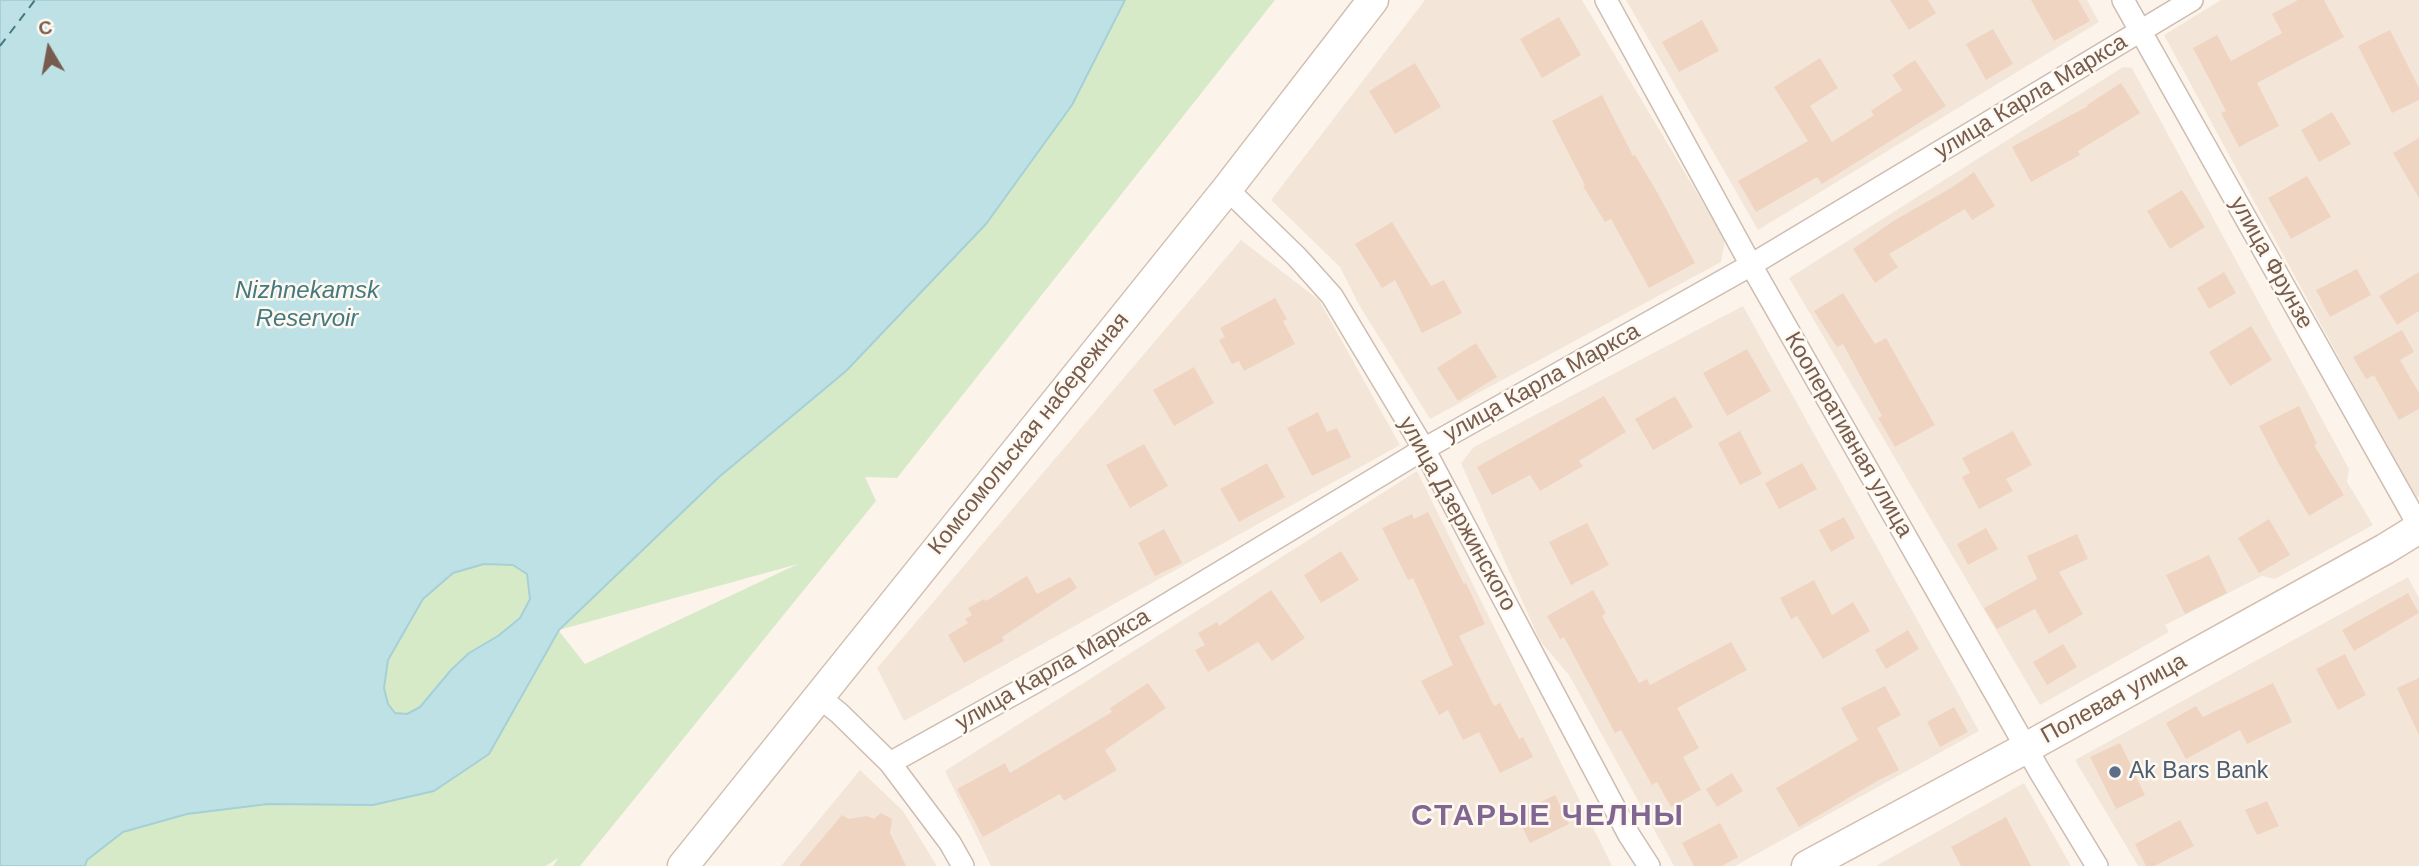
<!DOCTYPE html>
<meta charset="utf-8">
<style>
body{margin:0}
#map{position:relative;width:2419px;height:866px;overflow:hidden;background:#fcf4ea;font-family:Helvetica,sans-serif}
canvas{display:block}
.north{position:absolute;left:14px;top:14px;width:70px;height:70px;-webkit-text-stroke:5px #fef9f0;paint-order:stroke;rotate:350deg;font-size:19px;font-weight:700;line-height:28px;text-align:center;color:#765b4e}
.north::after{content:'';display:block;margin:auto;width:24px;height:32px;background:#765b4e;clip-path:polygon(50% 0,100% 100%,50% 72%,0 100%)}
</style>
<div id="map">
<canvas width="2419" height="866"></canvas>
<div class="north">С</div>
</div>
<script>
const g = document.querySelector('canvas').getContext('2d');
g.lineJoin = 'round';
function fillPath(path, color) { g.fillStyle = color; g.fill(path, 'evenodd'); }
const poly = rows => new Path2D(rows.map(r => 'M' + r).join(''));
function trace(path, color, width, dash) { g.strokeStyle = color; g.lineWidth = width; g.lineCap = dash ? 'butt' : 'round'; g.setLineDash(dash || []); g.stroke(path); }
function drawText(font, color, halo, rows, align = 'center') {
  g.font = font + ' Helvetica,sans-serif'; g.lineWidth = 5; g.setLineDash([]); g.textBaseline = 'middle'; g.strokeStyle = halo; g.fillStyle = color; for (const [text, x, y, turn = 0] of rows) {
    g.save(); g.translate(x, y); g.rotate((+turn || 0) * Math.PI / 180); g.textAlign = isNaN(turn) ? turn : align; if (halo) g.strokeText(text, 0, 0); g.fillText(text, 0, 0); g.restore();
  }
}
fillPath(poly([
 [1425,0,1582,0,1725,240,1721,262,1430,419,1359,305,1340,267,1271,200],
 [1626,0,2087,0,2099,22,1758,230],
 [2221,0,2419,0,2419,496,2415,498,2164,35],
 [2123,67,2132,68,2349,469,2347,482,2373,525,2275,579,2262,576,2165,625,2169,632,2040,705,1789,278],
 [1241,240,1319,300,1400,445,904,721,877,668],
 [1743,306,1979,731,1735,866,1674,866,1569,675,1540,641,1461,463,1474,447],
 [1417,471,1612,866,991,866,945,771],
 [2408,577,2419,598,2419,866,2138,866,2075,760],
 [860,770,903,811,937,866,781,866],
 [2024,783,2071,866,1876,866]
]), '#f3e6d8');
fillPath(poly([
 [1119,0,1275,0,897,478,865,477,876,501,580,866,553,866,558,858,546,866,85,866,87,860,123,832,187,814,268,804,373,805,434,791,515,710,559,630,719,477,846,371],
 [798,564,585,664,559,631,559,630],
 [484,564,513,565,527,574,530,599,520,618,498,636,469,653,451,670,420,707,407,714,395,713,388,704,384,688,388,660,423,599,453,573]
]), '#d7eac8');
const water = poly([
 [0,0,1125,0,1072,105,986,224,846,371,719,477,559,630,489,754,434,791,373,805,268,804,187,814,123,832,87,860,85,866,0,866,0,0],
 [484,564,513,565,527,574,530,599,520,618,498,636,469,653,451,670,420,707,407,714,395,713,388,704,384,688,388,660,423,599,453,573,484,564]
]);
fillPath(water, '#bee1e5');
trace(water, '#a5d0d7', 2);
trace(poly([
 [0,46,35,0]
]), '#447981', 2, [9, 7]);
fillPath(poly([
 [1890,0,1928,0,1936,13,1909,30],
 [2031,0,2078,0,2090,21,2054,41],
 [2298,0,2324,0,2344,37,2257,83,2279,126,2239,147,2221,113,2226,111,2193,48,2217,35,2231,61,2282,33,2272,14],
 [1559,17,1581,55,1542,78,1520,39],
 [1702,20,1719,51,1679,72,1662,42],
 [1993,29,2013,64,1986,80,1966,44],
 [2390,30,2419,88,2419,100,2392,113,2358,46],
 [1820,58,1838,88,1810,106,1832,142,1874,115,1871,111,1902,90,1892,75,1915,60,1946,106,1822,184,1817,177,1756,212,1738,181,1808,141,1774,87],
 [1415,63,1441,107,1395,134,1369,91],
 [2121,83,2140,113,2078,151,2080,155,2031,182,2012,147,2088,106,2087,105],
 [1602,95,1633,156,1635,155,1657,192,1695,263,1649,288,1611,219,1605,222,1583,186,1585,185,1552,121],
 [2332,112,2351,144,2319,162,2301,130],
 [2419,138,2419,198,2393,153],
 [1974,172,1995,206,1972,220,1965,209,1889,254,1898,267,1875,283,1853,249,1895,220,1951,188],
 [2307,176,2331,217,2291,239,2268,198],
 [2182,190,2205,227,2170,249,2147,211],
 [1392,222,1431,286,1444,280,1462,313,1422,333,1395,280,1382,288,1355,244],
 [2357,269,2371,295,2330,317,2316,290],
 [2224,272,2236,293,2209,309,2197,288],
 [2419,272,2419,311,2397,325,2379,296],
 [1843,293,1875,344,1886,338,1935,425,1895,447,1878,418,1882,416,1843,344,1837,347,1814,311],
 [1275,298,1287,319,1283,321,1295,344,1244,371,1239,361,1232,364,1219,340,1225,337,1220,328],
 [2251,326,2272,360,2230,386,2209,352],
 [2402,330,2414,352,2400,360,2419,393,2419,409,2399,420,2374,375,2366,379,2353,357],
 [1476,343,1497,377,1458,401,1437,368],
 [1747,349,1771,391,1727,416,1703,373],
 [1194,367,1214,403,1174,426,1153,390],
 [1604,396,1626,432,1579,461,1583,466,1540,491,1530,475,1492,495,1477,467],
 [1675,396,1693,427,1653,450,1635,419],
 [2299,406,2317,444,2314,445,2344,495,2309,516,2280,466,2259,426],
 [1318,412,1327,432,1337,428,1351,457,1312,476,1287,428],
 [1740,431,1762,474,1740,485,1718,443],
 [2013,431,2032,465,2006,479,2013,491,1979,509,1962,477,1970,473,1962,458],
 [1144,444,1168,486,1130,508,1106,465],
 [1267,463,1285,497,1239,522,1220,489],
 [1802,463,1817,489,1779,509,1765,483],
 [1428,512,1464,584,1466,583,1485,624,1459,636,1494,706,1500,703,1519,739,1523,737,1533,757,1500,773,1479,732,1463,740,1448,710,1439,715,1421,681,1453,665,1413,578,1408,580,1382,528,1412,514,1414,519],
 [1844,517,1855,538,1831,552,1819,530],
 [2269,519,2290,555,2259,573,2238,538],
 [1587,523,1609,565,1571,585,1549,542],
 [1986,528,1998,549,1968,565,1957,544],
 [1164,529,1182,563,1155,576,1138,543],
 [2077,534,2088,559,2059,572,2083,614,2049,634,2035,609,1997,629,1984,608,2037,579,2027,556],
 [1341,551,1359,580,1321,603,1304,575],
 [2209,555,2227,593,2185,614,2166,575],
 [1027,576,1037,594,1070,577,1077,588,1002,637,1004,641,964,663,948,635,968,623,965,619,972,615,968,608,984,599,986,601],
 [1814,580,1832,615,1853,602,1870,631,1823,659,1797,616,1791,619,1780,598],
 [1271,590,1305,638,1272,661,1258,642,1208,672,1195,650,1205,645,1198,633,1217,622,1219,626],
 [1593,590,1606,613,1602,616,1639,683,1647,679,1650,685,1731,642,1747,670,1677,708,1699,748,1683,757,1701,790,1671,807,1657,782,1652,785,1621,730,1615,733,1564,637,1560,639,1547,616],
 [2408,593,2419,613,2354,651,2342,630],
 [1908,630,1919,649,1886,669,1875,650],
 [2063,644,2077,667,2047,685,2033,662],
 [2345,654,2366,695,2338,710,2316,669],
 [2419,678,2419,735,2397,688],
 [1148,683,1166,708,1105,750,1117,770,1064,801,1060,794,983,837,957,789,1005,763,1010,773,1112,712,1110,708],
 [2273,683,2292,722,2247,744,2240,730,2186,759,2166,723,2196,706,2203,717],
 [1885,686,1901,715,1877,728,1899,770,1879,780,1799,827,1776,788,1858,740,1841,708],
 [1954,707,1968,732,1940,747,1927,722],
 [2120,743,2145,795,2116,809,2090,757],
 [1732,773,1743,791,1717,807,1706,789],
 [1555,795,1569,824,1530,843,1516,814],
 [2267,801,2279,826,2257,835,2245,810],
 [881,813,892,819,890,833,906,866,799,866,842,815,849,819,867,816,874,819],
 [2006,817,2031,866,1961,866,1951,847],
 [2180,820,2194,846,2154,866,2146,866,2135,844],
 [1720,823,1738,857,1722,866,1694,866,1682,843]
]), '#f0d4c2');
const street = poly([
 [1606,0,1751,265,2040,772,2097,866],
 [2123,0,2419,526],
 [1227,189,1297,257,1332,296,1424,449,1629,835,1649,866],
 [819,697,839,713,890,763,950,843,963,866],
 [890,763,1073,661,1424,449,1751,265,2192,0]
]);
const secondary = poly([
 [683,866,1227,189,1373,0],
 [1807,866,2026,748,2385,549,2419,528]
]);
trace(street, '#cebcb0', 24);
trace(secondary, '#d3beb0', 33);
trace(street, '#fff', 21);
trace(secondary, '#fff', 30);
for (const [x, y, r, color] of [
 [2115,772,7,"#5c6f8a"]
]) { const dot = new Path2D(); dot.arc(x, y, r, 0, 2 * Math.PI); g.fillStyle = color; g.fill(dot); trace(dot, '#fef9f0', 2.5); }
drawText('23px', '#765b4e', '#fef9f0', [
 ["улица Карла Маркса",2031,97,-31],
 ["улица Фрунзе",2271,263,61],
 ["улица Карла Маркса",1542,383,-29],
 ["Комсомольская набережная",1029,434,-51],
 ["Кооперативная улица",1848,435,60],
 ["улица Дзержинского",1457,514,61],
 ["улица Карла Маркса",1053,670,-30],
 ["Полевая улица",2114,699,-29]
]);
drawText('23px', '#4e5e75', '#fef9f0', [
 ["Ak Bars Bank",2129,772]
], 'left');
drawText('italic 24px', '#447981', '#fef9f0', [
 ["Nizhnekamsk",307,291],
 ["Reservoir",307,319]
]);
g.letterSpacing = '2px';
drawText('bold 30px', '#826692', '#fef9f0', [
 ["СТАРЫЕ ЧЕЛНЫ",1548,817]
]);
g.letterSpacing = '0px';
</script>
